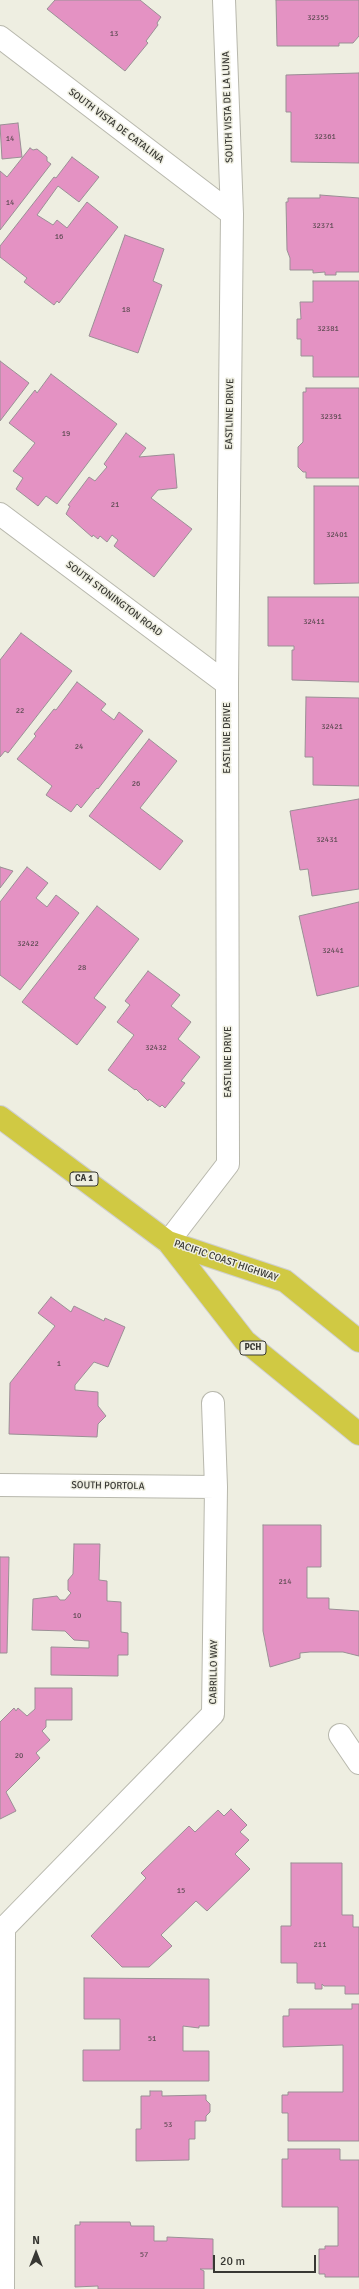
<!DOCTYPE html>
<style>
body{margin:0}
#map{position:relative;width:359px;height:2289px;overflow:hidden;background:#eeeee1;font-family:Signika,sans-serif}
canvas{display:block}
.north{position:absolute;left:16px;top:2233px;width:40px;height:40px;-webkit-text-stroke:3px #eeeee1;paint-order:stroke;rotate:0deg;font-size:11px;font-weight:700;line-height:16px;text-align:center;color:#383833}
.north::after{content:'';display:block;margin:auto;width:14px;height:18px;background:#383833;clip-path:polygon(50% 0,100% 100%,50% 72%,0 100%)}
.scale{position:absolute;left:213px;top:2255px;width:103px;height:18px;box-sizing:border-box;border:2px solid #383833;border-top:0;padding-left:5px;font-size:12px;line-height:14px;white-space:nowrap;color:#383833;-webkit-text-stroke:3px #eeeee1;paint-order:stroke}
</style>
<div id="map">
<canvas width="359" height="2289"></canvas>
<div class="north">N</div>
<div class="scale">20 m</div>
</div>
<script>
const g = document.querySelector('canvas').getContext('2d');
g.lineJoin = 'round';
function fillPath(path, color) { g.fillStyle = color; g.fill(path, 'evenodd'); }
const poly = rows => new Path2D(rows.map(r => 'M' + r).join(''));
function trace(path, color, width, dash) { g.strokeStyle = color; g.lineWidth = width; g.lineCap = dash ? 'butt' : 'round'; g.setLineDash(dash || []); g.stroke(path); }
function drawText(font, color, halo, rows, align = 'center') {
  g.font = font + ' Signika,sans-serif'; g.lineWidth = 3; g.setLineDash([]); g.textBaseline = 'middle'; g.strokeStyle = halo; g.fillStyle = color; for (const [text, x, y, turn = 0] of rows) {
    g.save(); g.translate(x, y); g.rotate((+turn || 0) * Math.PI / 180); g.textAlign = isNaN(turn) ? turn : align; if (halo) g.strokeText(text, 0, 0); g.fillText(text, 0, 0); g.restore();
  }
}
const building = poly([
 [55,0,140,0,161,17,157,23,158,25,146,41,148,43,125,71,47,9,55,0],
 [276,0,359,0,359,36,353,43,339,43,339,46,277,46,276,0],
 [359,73,359,163,291,162,291,112,286,112,286,75,359,73],
 [18,123,22,157,2,159,0,125,18,123],
 [30,148,33,150,37,149,47,157,47,161,51,164,0,230,0,171,7,177,30,148],
 [72,157,99,177,79,202,58,186,37,215,53,225,57,220,67,228,87,202,118,227,59,303,57,301,54,305,24,282,27,278,0,257,0,246,54,177,56,178,72,157],
 [320,195,359,198,359,272,336,272,336,275,325,275,325,272,313,273,313,270,290,270,290,258,287,250,286,202,288,202,288,198,320,198,320,195],
 [125,235,164,249,153,281,162,285,138,353,89,336,125,235],
 [313,281,359,281,359,377,313,377,313,356,301,356,301,339,297,339,297,319,301,319,300,302,313,302,313,281],
 [0,361,29,383,0,421,0,361],
 [51,374,117,424,57,504,46,496,38,506,16,489,23,478,13,471,35,443,9,423,35,390,37,393,51,374],
 [306,388,359,388,359,478,306,478,306,472,303,472,298,467,298,447,303,442,303,392,306,392,306,388],
 [126,433,146,448,139,457,174,454,177,488,158,490,151,498,192,529,154,577,114,546,118,540,112,535,107,542,100,536,98,539,93,535,92,537,66,514,70,506,68,505,89,477,95,481,107,467,104,464,126,433],
 [314,486,359,486,359,583,314,584,314,486],
 [268,597,359,597,359,682,292,680,292,650,294,650,294,646,268,646,268,597],
 [21,633,72,671,8,753,5,751,0,757,0,660,21,633],
 [77,682,106,704,101,710,114,720,119,712,143,731,98,789,97,788,81,808,77,804,71,812,46,795,52,786,17,759,36,736,34,734,54,709,56,710,77,682],
 [306,697,359,698,359,786,313,785,313,757,305,757,306,697],
 [149,739,177,761,140,808,183,841,160,870,89,816,149,739],
 [359,799,359,889,312,896,308,869,300,870,290,811,359,799],
 [0,867,13,871,0,888,0,867],
 [27,867,48,883,36,898,47,907,56,895,79,913,20,990,0,975,0,902,27,867],
 [359,902,359,986,317,996,299,916,359,902],
 [97,906,139,939,94,998,106,1007,77,1045,22,1002,97,906],
 [148,971,180,995,171,1006,191,1022,178,1039,200,1057,181,1081,185,1083,165,1108,162,1105,160,1107,149,1099,148,1101,136,1089,135,1090,108,1070,134,1035,117,1022,130,1005,125,1001,148,971],
 [51,1297,71,1312,74,1306,104,1321,105,1318,125,1327,108,1367,94,1362,75,1385,75,1390,98,1392,98,1406,106,1416,98,1424,97,1437,9,1434,10,1383,55,1326,38,1313,51,1297],
 [263,1525,321,1525,321,1567,307,1567,307,1598,329,1598,329,1609,359,1611,359,1656,343,1652,310,1652,300,1653,300,1658,270,1667,263,1631,263,1525],
 [74,1544,100,1544,99,1580,107,1581,107,1601,121,1602,121,1632,128,1633,128,1655,118,1655,118,1676,51,1675,51,1647,89,1648,89,1641,74,1640,65,1631,32,1630,33,1599,57,1596,60,1600,65,1600,71,1593,68,1590,68,1580,73,1574,74,1544],
 [0,1557,9,1557,7,1653,0,1653,0,1557],
 [35,1688,72,1688,72,1720,46,1720,46,1727,42,1731,50,1740,36,1753,40,1758,6,1792,16,1811,0,1819,0,1722,14,1708,16,1711,18,1708,27,1716,35,1709,35,1688],
 [231,1809,247,1825,240,1832,249,1840,235,1854,250,1869,207,1911,196,1901,161,1935,172,1946,149,1967,122,1967,91,1936,146,1878,141,1873,189,1826,195,1832,218,1810,224,1816,231,1809],
 [291,1863,342,1863,342,1915,353,1915,353,1927,359,1927,359,1994,345,1994,345,1986,324,1986,322,1984,322,1989,315,1989,315,1983,297,1983,297,1963,281,1963,281,1926,291,1926,291,1863],
 [84,1978,209,1979,209,2026,199,2026,199,2028,183,2026,183,2051,209,2051,209,2081,83,2081,83,2050,120,2050,120,2019,84,2019,84,1978],
 [352,2004,359,2004,359,2141,288,2141,288,2113,282,2113,282,2095,288,2095,288,2092,343,2092,343,2045,283,2047,283,2016,289,2016,289,2009,352,2009,352,2004],
 [150,2091,162,2091,162,2096,206,2095,206,2100,210,2104,210,2112,206,2116,206,2121,195,2121,195,2139,189,2139,189,2160,136,2161,136,2129,141,2129,141,2096,150,2096,150,2091],
 [288,2149,340,2149,340,2160,359,2160,359,2277,325,2277,325,2274,319,2274,319,2249,325,2249,325,2246,338,2246,338,2207,282,2207,282,2159,288,2159,288,2149],
 [80,2222,130,2222,131,2226,154,2226,154,2241,167,2241,167,2237,213,2239,213,2269,200,2269,204,2271,204,2289,98,2289,98,2286,75,2287,75,2225,80,2225,80,2222]
]);
fillPath(building, '#e492c3');
trace(building, '#9a8f95', 1);
const minor = poly([
 [0,37,232,214],
 [0,514,227,684],
 [168,1242,228,1164,227,684,232,214,224,0],
 [0,1485,216,1487],
 [340,1735,359,1763],
 [4,1928,213,1714,216,1487,213,1403],
 [3,2289,4,1928]
]);
const highway = poly([
 [0,1117,168,1242,245,1341,359,1434],
 [168,1242,285,1281,359,1341]
]);
trace(minor, '#b8b8ad', 24);
trace(highway, '#cfcfce', 24);
trace(minor, '#fff', 22);
trace(highway, '#d0c943', 22);
drawText('8px', '#634e57', null, [
 ["32355",318,18],
 ["13",114,34],
 ["32361",325,137],
 ["14",10,139],
 ["14",10,203],
 ["32371",323,226],
 ["16",59,237],
 ["18",126,310],
 ["32381",328,329],
 ["32391",331,417],
 ["19",66,434],
 ["21",115,505],
 ["32401",337,535],
 ["32411",314,622],
 ["22",20,711],
 ["32421",332,727],
 ["24",79,747],
 ["26",136,784],
 ["32431",327,840],
 ["32422",28,944],
 ["32441",333,951],
 ["28",82,968],
 ["32432",156,1048],
 ["1",59,1364],
 ["214",285,1582],
 ["10",77,1616],
 ["20",19,1756],
 ["15",181,1891],
 ["211",320,1945],
 ["51",152,2039],
 ["53",168,2125],
 ["57",144,2255]
]);
for (const [x, y, w] of [
 [84,1179,28],
 [253,1348,26]
]) { const box = new Path2D(); box.roundRect(x - w / 2, y - 7, w, 14, 3); g.fillStyle = '#eeeee1'; g.fill(box); trace(box, '#383833', 1); }
drawText('bold 9px', '#383833', null, [
 ["CA 1",84,1179],
 ["PCH",253,1348]
]);
drawText('10px', '#383833', '#eeeee1', [
 ["SOUTH VISTA DE LA LUNA",228,107,-92],
 ["SOUTH VISTA DE CATALINA",116,126,37],
 ["EASTLINE DRIVE",230,414,-89],
 ["SOUTH STONINGTON ROAD",114,599,37],
 ["EASTLINE DRIVE",227,738,-90],
 ["EASTLINE DRIVE",228,1062,-90],
 ["PACIFIC COAST HIGHWAY",226,1261,19],
 ["SOUTH PORTOLA",108,1486,1],
 ["CABRILLO WAY",214,1672,-89]
]);
</script>
